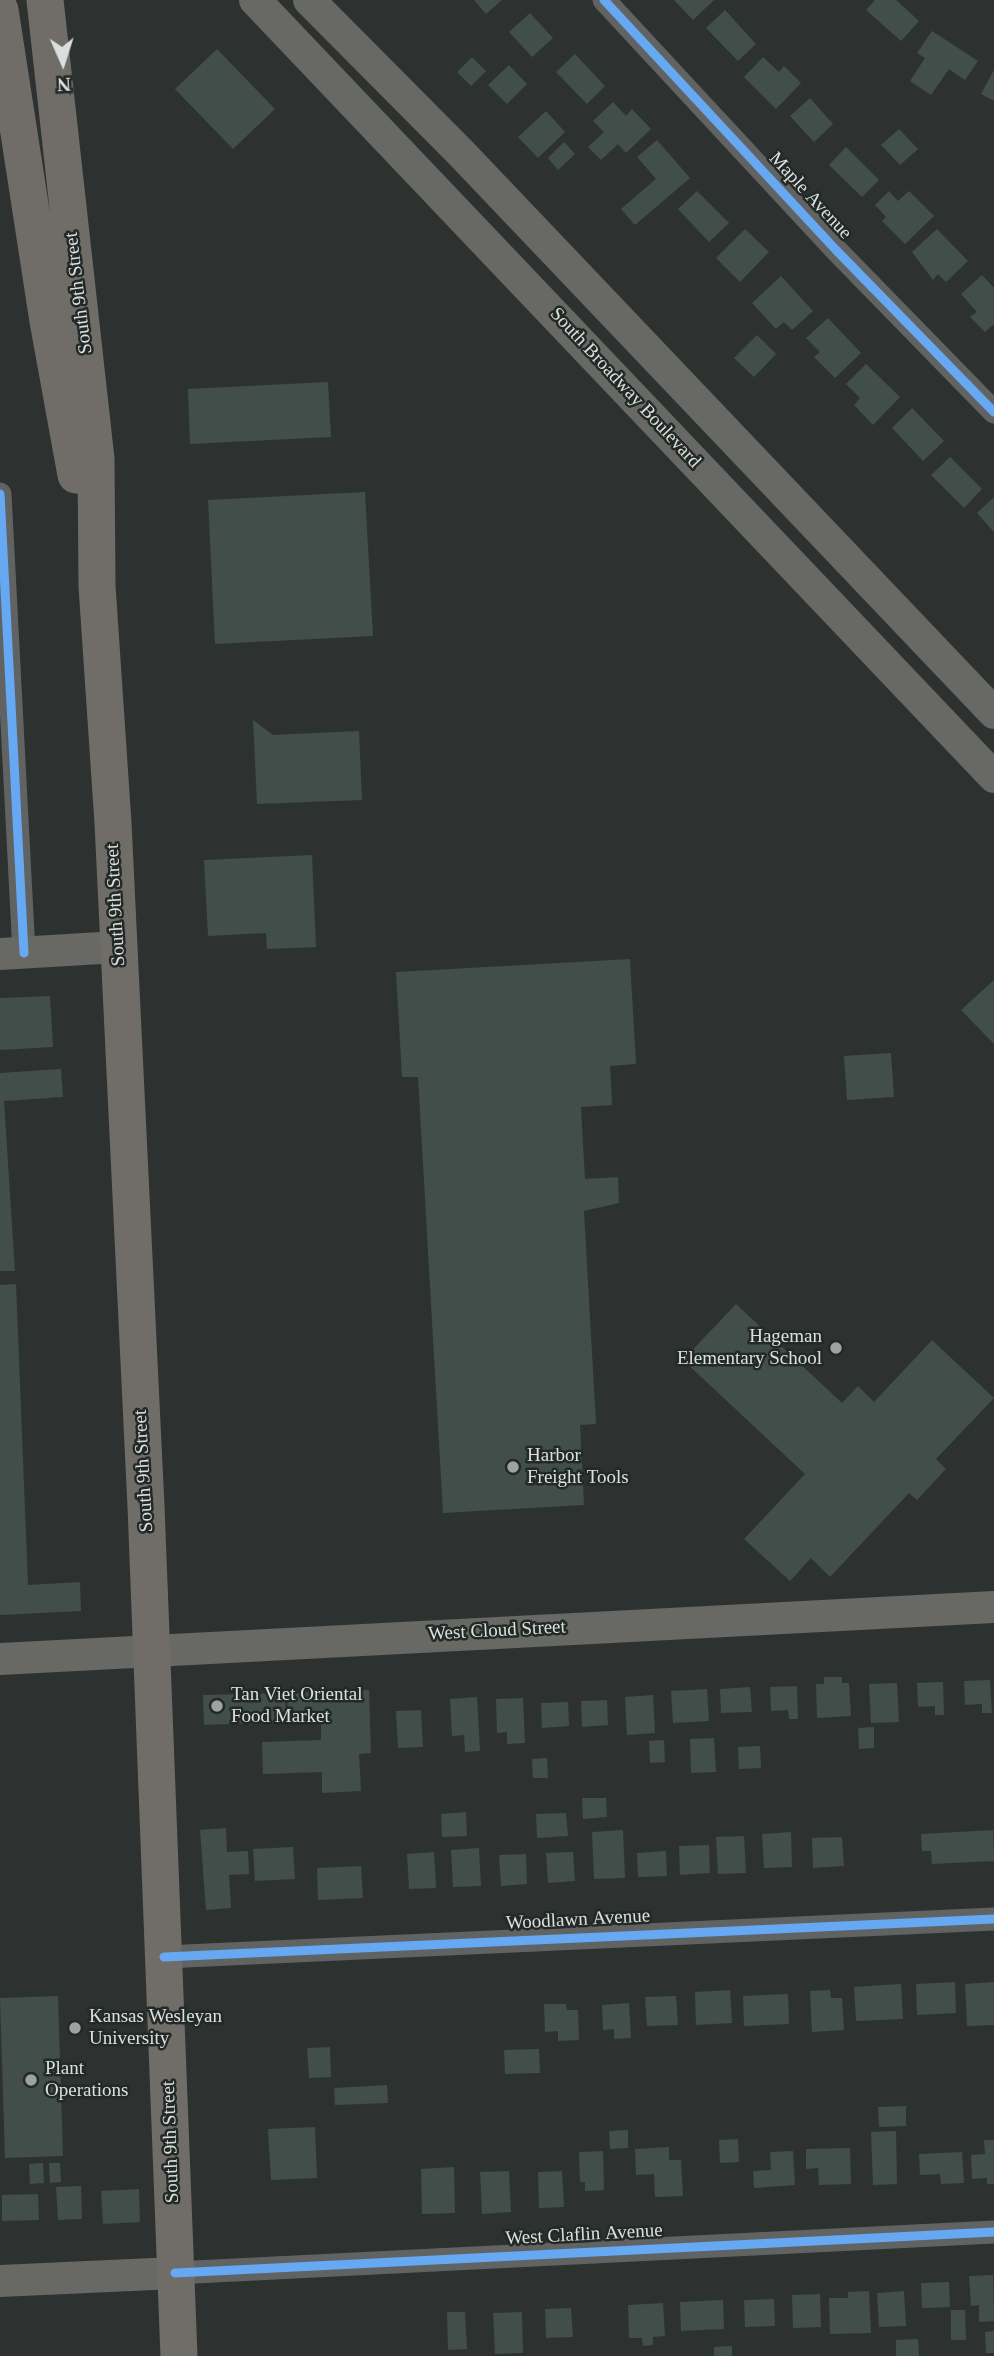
<!DOCTYPE html>
<style>
body{margin:0}
#map{position:relative;width:994px;height:2356px;overflow:hidden;background:#2d3230;font-family:Georgia,serif}
canvas{display:block}
.north{position:absolute;left:28px;top:28px;width:70px;height:70px;-webkit-text-stroke:5px #222926;paint-order:stroke;rotate:177deg;font-size:19px;font-weight:700;line-height:28px;text-align:center;color:#dbe0de}
.north::after{content:'';display:block;margin:auto;width:24px;height:32px;background:#dbe0de;clip-path:polygon(50% 0,100% 100%,50% 72%,0 100%)}
</style>
<div id="map">
<canvas width="994" height="2356"></canvas>
<div class="north">N</div>
</div>
<script>
const g = document.querySelector('canvas').getContext('2d');
g.lineJoin = 'round';
function fillPath(path, color) { g.fillStyle = color; g.fill(path, 'evenodd'); }
const poly = rows => new Path2D(rows.map(r => 'M' + r).join(''));
function trace(path, color, width, dash) { g.strokeStyle = color; g.lineWidth = width; g.lineCap = dash ? 'butt' : 'round'; g.setLineDash(dash || []); g.stroke(path); }
function drawText(font, color, halo, rows, align = 'center') {
  g.font = font + ' Georgia,serif'; g.lineWidth = 5; g.setLineDash([]); g.textBaseline = 'middle'; g.strokeStyle = halo; g.fillStyle = color; for (const [text, x, y, turn = 0] of rows) {
    g.save(); g.translate(x, y); g.rotate((+turn || 0) * Math.PI / 180); g.textAlign = isNaN(turn) ? turn : align; if (halo) g.strokeText(text, 0, 0); g.fillText(text, 0, 0); g.restore();
  }
}
fillPath(poly([
 [474,0,502,0,486,14],
 [674,0,714,0,693,20],
 [875,0,896,0,919,21,901,41,866,10],
 [725,10,756,44,738,61,706,28],
 [530,13,553,38,532,57,509,32],
 [932,31,978,61,965,80,949,69,931,95,910,81,925,58,917,53],
 [217,49,275,109,233,149,175,89],
 [575,54,605,86,587,104,556,72],
 [472,57,486,71,471,86,457,72],
 [763,57,779,72,784,66,801,83,776,109,744,77],
 [509,65,527,84,507,104,488,85],
 [994,70,994,101,981,94],
 [810,98,833,124,814,142,790,116],
 [613,102,626,116,632,109,651,129,626,153,618,144,601,160,588,147,604,132,593,121],
 [546,111,565,132,538,158,518,137],
 [899,129,918,149,900,165,881,145],
 [657,140,690,178,635,225,621,209,656,179,637,157],
 [564,142,575,154,558,170,548,158],
 [846,147,879,180,862,197,829,165],
 [697,191,729,223,709,242,678,209],
 [889,191,898,201,909,191,934,216,905,244,882,221,886,217,875,205],
 [745,229,769,252,740,282,716,258],
 [937,229,968,261,946,282,938,274,933,280,912,252],
 [982,275,994,288,994,324,985,332,970,317,977,312,961,294],
 [781,276,813,311,792,330,784,322,776,329,752,303],
 [828,318,861,353,835,378,814,357,820,352,806,338],
 [757,335,776,354,754,377,734,358],
 [866,364,900,397,873,425,854,405,860,398,846,384],
 [328,382,331,437,190,444,188,389],
 [912,408,944,441,923,461,892,428],
 [950,457,982,489,964,508,931,475],
 [365,492,373,636,215,644,208,500],
 [994,497,994,532,977,513],
 [253,720,273,735,359,731,362,800,257,804],
 [312,855,316,947,267,949,266,933,208,936,204,860],
 [630,959,636,1064,610,1066,612,1105,581,1107,585,1179,618,1177,619,1203,584,1211,596,1424,580,1425,584,1505,443,1513,418,1077,402,1077,396,972],
 [994,980,994,1044,961,1010],
 [50,996,53,1047,0,1050,0,998],
 [891,1053,894,1097,847,1100,844,1056],
 [61,1069,63,1097,4,1101,15,1271,0,1271,0,1073],
 [16,1284,28,1585,80,1582,81,1611,0,1615,0,1285],
 [736,1304,842,1403,858,1386,874,1402,932,1340,994,1398,936,1459,946,1469,917,1500,909,1493,830,1577,811,1558,790,1581,744,1539,805,1474,683,1360],
 [824,1677,842,1677,842,1683,849,1683,851,1716,817,1718,816,1684,824,1684],
 [990,1680,992,1713,982,1713,982,1704,965,1705,964,1681],
 [943,1682,944,1715,935,1715,935,1706,918,1707,917,1683],
 [897,1683,899,1722,871,1723,869,1684],
 [797,1686,798,1719,789,1719,788,1710,771,1711,770,1687],
 [750,1687,752,1712,721,1713,720,1689],
 [707,1689,709,1721,673,1723,671,1691],
 [369,1690,371,1753,359,1754,361,1791,322,1793,322,1772,263,1774,262,1742,321,1740,321,1722,288,1723,287,1693],
 [285,1693,286,1722,204,1725,203,1695],
 [653,1695,655,1733,627,1735,625,1697],
 [477,1697,480,1751,465,1752,464,1735,452,1736,450,1699],
 [523,1698,525,1743,507,1744,507,1732,497,1733,496,1699],
 [607,1700,608,1725,582,1727,581,1701],
 [568,1702,569,1726,542,1728,541,1703],
 [421,1710,423,1747,398,1748,396,1711],
 [874,1727,874,1748,859,1749,858,1728],
 [714,1738,716,1772,691,1773,690,1739],
 [664,1740,665,1762,650,1763,649,1741],
 [760,1746,761,1768,739,1769,738,1747],
 [547,1758,548,1778,533,1778,532,1759],
 [582,1798,606,1798,607,1817,583,1819],
 [466,1812,467,1836,442,1837,441,1814],
 [566,1813,568,1836,537,1838,536,1814],
 [226,1828,227,1852,248,1851,249,1874,229,1875,231,1908,206,1910,200,1830],
 [623,1830,625,1878,594,1879,592,1832],
 [993,1830,994,1861,932,1864,931,1851,922,1851,921,1834],
 [791,1832,792,1867,764,1868,762,1834],
 [744,1836,746,1873,718,1874,716,1837],
 [842,1837,844,1866,813,1868,812,1838],
 [709,1845,710,1873,680,1875,679,1846],
 [293,1847,295,1879,255,1881,253,1849],
 [479,1848,481,1886,453,1887,451,1850],
 [666,1851,667,1876,638,1877,637,1853],
 [434,1852,436,1888,409,1889,407,1854],
 [573,1852,575,1881,548,1883,546,1853],
 [526,1854,527,1884,501,1886,499,1855],
 [361,1866,363,1898,318,1900,317,1868],
 [955,1982,956,2013,917,2015,916,1984],
 [994,1982,994,2025,967,2026,965,1984],
 [901,1984,903,2019,856,2021,854,1987],
 [730,1990,732,2023,696,2025,695,1992],
 [830,1990,831,1998,842,1998,844,2030,812,2032,810,1991],
 [788,1994,789,2024,744,2026,743,1996],
 [58,1996,63,2156,5,2158,0,1998],
 [676,1996,678,2025,647,2026,645,1997],
 [629,2003,631,2038,614,2039,614,2029,603,2030,602,2005],
 [544,2004,566,2004,567,2010,578,2010,579,2040,558,2041,558,2031,545,2032],
 [330,2047,331,2077,309,2078,307,2048],
 [539,2049,540,2073,505,2074,504,2050],
 [387,2085,388,2103,335,2105,334,2088],
 [906,2106,906,2126,879,2127,878,2107],
 [315,2127,317,2178,271,2180,268,2129],
 [628,2130,628,2148,610,2149,609,2131],
 [896,2131,897,2184,873,2185,871,2132],
 [738,2139,739,2162,720,2163,719,2140],
 [984,2140,994,2140,994,2184,987,2184,987,2178,972,2179,971,2155,985,2154],
 [669,2147,669,2160,681,2160,683,2196,655,2197,654,2174,636,2175,635,2149],
 [850,2148,851,2184,819,2185,818,2168,806,2169,806,2149],
 [603,2151,604,2190,585,2191,585,2182,580,2182,579,2152],
 [793,2151,795,2185,754,2188,753,2171,771,2170,770,2152],
 [962,2152,964,2183,941,2184,940,2174,920,2175,919,2154],
 [43,2163,44,2183,30,2184,29,2164],
 [49,2163,60,2163,61,2182,50,2183],
 [454,2167,455,2213,422,2214,421,2169],
 [509,2171,511,2212,482,2214,480,2172],
 [562,2171,564,2207,539,2208,538,2172],
 [81,2186,82,2219,58,2220,56,2187],
 [139,2189,140,2222,103,2224,101,2191],
 [38,2194,39,2220,2,2221,2,2195],
 [993,2275,994,2321,979,2322,979,2305,971,2306,969,2276],
 [949,2282,950,2307,922,2308,921,2283],
 [869,2291,871,2333,830,2334,829,2298,848,2298,848,2292],
 [904,2291,906,2326,879,2327,877,2293],
 [820,2294,821,2327,793,2328,792,2295],
 [774,2299,775,2326,745,2327,744,2300],
 [723,2300,724,2329,681,2331,680,2302],
 [663,2303,665,2336,653,2337,653,2345,643,2346,642,2338,629,2338,628,2305],
 [571,2308,573,2337,546,2338,545,2309],
 [951,2310,965,2310,966,2340,951,2340],
 [447,2312,465,2312,467,2349,448,2350],
 [522,2312,523,2353,495,2354,493,2313],
 [994,2331,994,2353,986,2353,985,2332],
 [918,2339,919,2356,896,2356,896,2340],
 [732,2346,732,2356,714,2356,714,2347]
]), '#424e4a');
trace(poly([
 [604,0,836,250,994,412],
 [0,494,24,953],
 [164,1957,994,1919],
 [175,2273,994,2232]
]), '#616362', 23);
trace(poly([
 [255,0,994,777],
 [309,0,461,153,994,713],
 [0,954,118,947],
 [0,1659,994,1607],
 [0,2281,175,2273]
]), '#686865', 32);
trace(poly([
 [45,0,96,459,97,586,113,823,146,1506,179,2356],
 [0,10,48,321,76,475]
]), '#706d68', 37);
trace(poly([
 [604,0,836,250,994,412],
 [0,494,24,953],
 [164,1957,994,1919],
 [175,2273,994,2232]
]), '#66a8f1', 9);
for (const [x, y, r, color] of [
 [836,1348,7,"#9ea3a1"],
 [513,1467,7,"#9ea3a1"],
 [217,1706,7,"#9ea3a1"],
 [75,2028,7,"#9ea3a1"],
 [31,2080,7,"#9ea3a1"]
]) { const dot = new Path2D(); dot.arc(x, y, r, 0, 2 * Math.PI); g.fillStyle = color; g.fill(dot); trace(dot, '#222926', 2.5); }
drawText('19px', '#dbe0de', '#222926', [
 ["Maple Avenue",810,196,47],
 ["South 9th Street",79,293,-97],
 ["South Broadway Boulevard",625,388,47],
 ["South 9th Street",116,905,-93],
 ["South 9th Street",144,1471,-93],
 ["West Cloud Street",497,1631,-3],
 ["Woodlawn Avenue",578,1920,-3],
 ["South 9th Street",171,2142,-92],
 ["West Claflin Avenue",584,2235,-3]
]);
drawText('19px', '#dbe0de', '#222926', [
 ["Hageman",822,1337,"right"],
 ["Elementary School",822,1359,"right"],
 ["Harbor",527,1456],
 ["Freight Tools",527,1478],
 ["Tan Viet Oriental",231,1695],
 ["Food Market",231,1717],
 ["Kansas Wesleyan",89,2017],
 ["University",89,2039],
 ["Plant",45,2069],
 ["Operations",45,2091]
], 'left');
</script>
